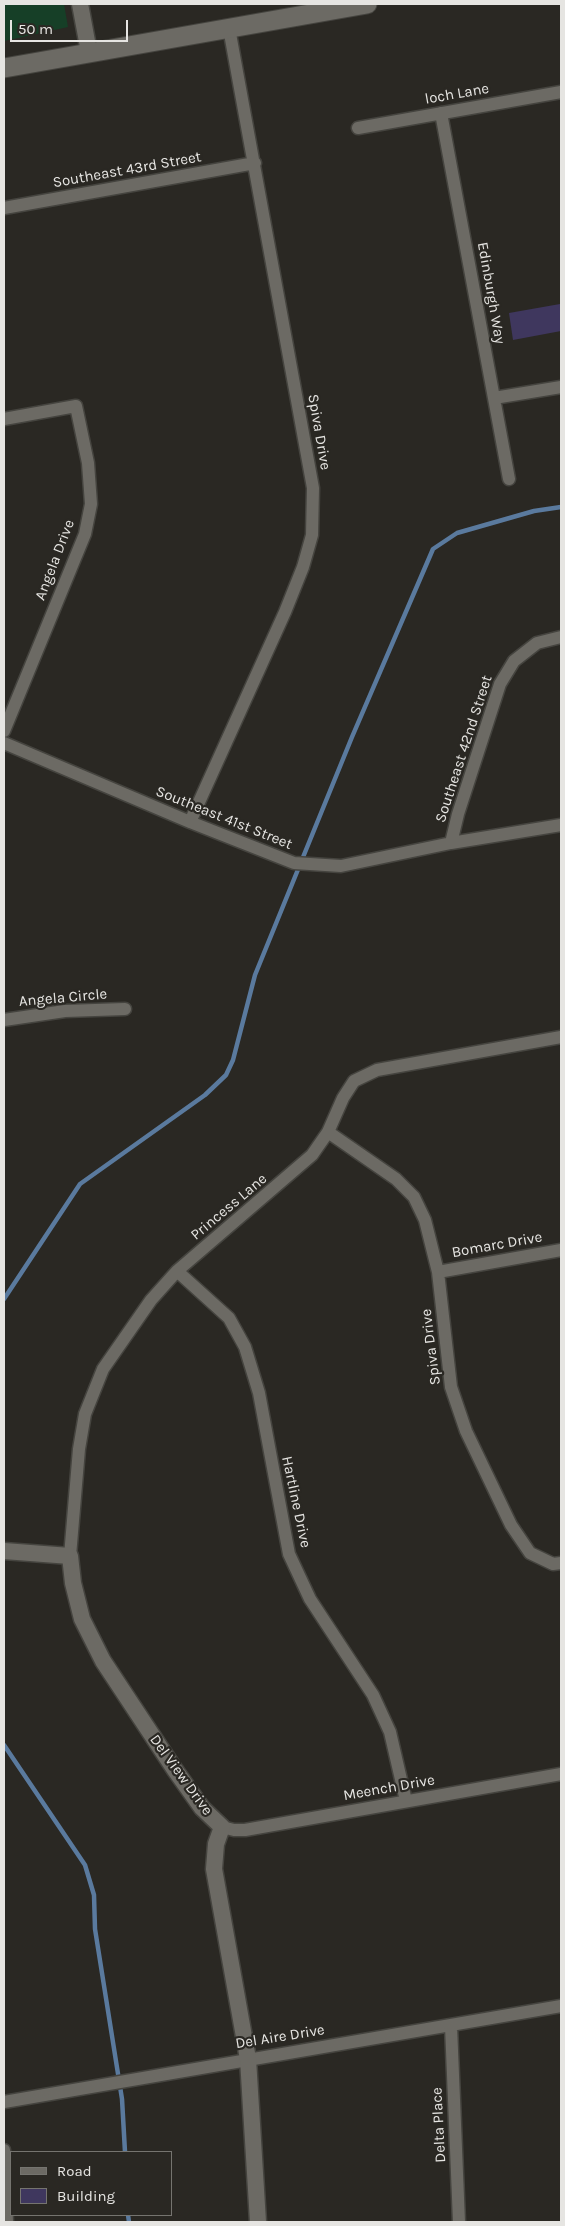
<!DOCTYPE html>
<style>
body{margin:0}
#map{position:relative;width:565px;height:2226px;overflow:hidden;background:#2a2823;font-family:Karla,sans-serif}
canvas{display:block}
.frame{position:absolute;inset:0;border:5px solid #e6e5e2;pointer-events:none}
.legend{position:absolute;left:10px;top:2151px;width:162px;height:65px;box-sizing:border-box;background:#2a2823;border:1px solid #75746f;margin:0;padding:6px 9px;list-style:none;font-size:15px;color:#e6e5e2}
.legend li{display:flex;align-items:center;gap:10px;height:25px}
.legend b{width:25px;border:1px solid #75746f}
.scale{position:absolute;left:10px;top:20px;width:118px;height:22px;box-sizing:border-box;border:2px solid #e6e5e2;border-top:0;padding-left:6px;font-size:15px;line-height:18px;white-space:nowrap;color:#e6e5e2;-webkit-text-stroke:4px #2a2823;paint-order:stroke}
</style>
<div id="map">
<canvas width="565" height="2226"></canvas>
<div class="frame"></div>
<ul class="legend">
<li><b style="height:6px;background:#6c6a64"></b>Road</li>
<li><b style="height:14px;background:#3f375e"></b>Building</li>
</ul>
<div class="scale">50 m</div>
</div>
<script>
const g = document.querySelector('canvas').getContext('2d');
g.lineJoin = 'round';
function fillPath(path, color) { g.fillStyle = color; g.fill(path, 'evenodd'); }
const poly = rows => new Path2D(rows.map(r => 'M' + r).join(''));
function trace(path, color, width, dash) { g.strokeStyle = color; g.lineWidth = width; g.lineCap = dash ? 'butt' : 'round'; g.setLineDash(dash || []); g.stroke(path); }
function drawText(font, color, halo, rows, align = 'center') {
  g.font = font + ' Karla,sans-serif'; g.lineWidth = 4.5; g.setLineDash([]); g.textBaseline = 'middle'; g.strokeStyle = halo; g.fillStyle = color; for (const [text, x, y, turn = 0] of rows) {
    g.save(); g.translate(x, y); g.rotate((+turn || 0) * Math.PI / 180); g.textAlign = isNaN(turn) ? turn : align; if (halo) g.strokeText(text, 0, 0); g.fillText(text, 0, 0); g.restore();
  }
}
fillPath(poly([
 [4,4,64,4,68,27,4,41]
]), '#163f27');
trace(poly([
 [4,1299,80,1184,205,1095,226,1075,233,1060,255,975,352,737,433,549,457,533,534,511,561,507],
 [4,1745,85,1865,94,1895,95,1929,122,2099,125,2152],
 [128,2215,129,2222]
]), '#5a7a9e', 4.5);
fillPath(poly([
 [560,304,561,331,513,340,509,313]
]), '#3f375e');
const minor = poly([
 [441,113,509,479],
 [358,128,561,92],
 [4,208,255,163],
 [494,398,561,387],
 [4,419,76,406,88,463,91,504,85,534,4,731],
 [4,743,190,822,294,863,341,866,451,843,561,825],
 [190,822,285,612,303,567,312,535,313,488,229,28],
 [451,843,458,814,500,684,514,661,537,643,561,637],
 [4,1020,65,1011,125,1009],
 [328,1132,396,1179,414,1197,425,1220,438,1272,451,1387,466,1431,511,1525,530,1553,553,1564,561,1563],
 [177,1271,229,1318,245,1347,259,1393,289,1554,310,1599,373,1695,390,1732,406,1801],
 [438,1272,561,1250],
 [70,1556,79,1449,85,1414,103,1369,151,1300,177,1271,312,1155,328,1132,343,1098,354,1081,377,1070,561,1037],
 [222,1827,234,1830,245,1830,561,1774],
 [451,2026,459,2222],
 [4,2102,561,2006],
 [4,2150,7,2222]
]);
const tertiary = poly([
 [80,4,89,52],
 [4,1551,70,1556,73,1583,82,1619,103,1661,175,1770,202,1808,222,1827,216,1844,214,1869,248,2059,258,2222]
]);
const secondary = poly([
 [4,68,367,4]
]);
trace(minor, '#45443f', 15);
trace(tertiary, '#45443f', 19);
trace(secondary, '#45443f', 21);
trace(minor, '#6c6a64', 12);
trace(tertiary, '#6c6a64', 16);
trace(secondary, '#6c6a64', 19);
drawText('15px', '#e6e5e2', '#2a2823', [
 ["loch Lane",457,94,-10],
 ["Southeast 43rd Street",127,170,-10],
 ["Edinburgh Way",491,293,80],
 ["Spiva Drive",319,432,80],
 ["Angela Drive",55,560,-69],
 ["Southeast 42nd Street",464,749,-72],
 ["Southeast 41st Street",224,818,22],
 ["Angela Circle",63,998,-5],
 ["Princess Lane",229,1207,-40],
 ["Bomarc Drive",497,1245,-10],
 ["Spiva Drive",431,1347,-97],
 ["Hartline Drive",296,1502,78],
 ["Del View Drive",181,1775,54],
 ["Meench Drive",389,1788,-10],
 ["Del Aire Drive",280,2037,-9],
 ["Delta Place",439,2125,-93]
]);
</script>
